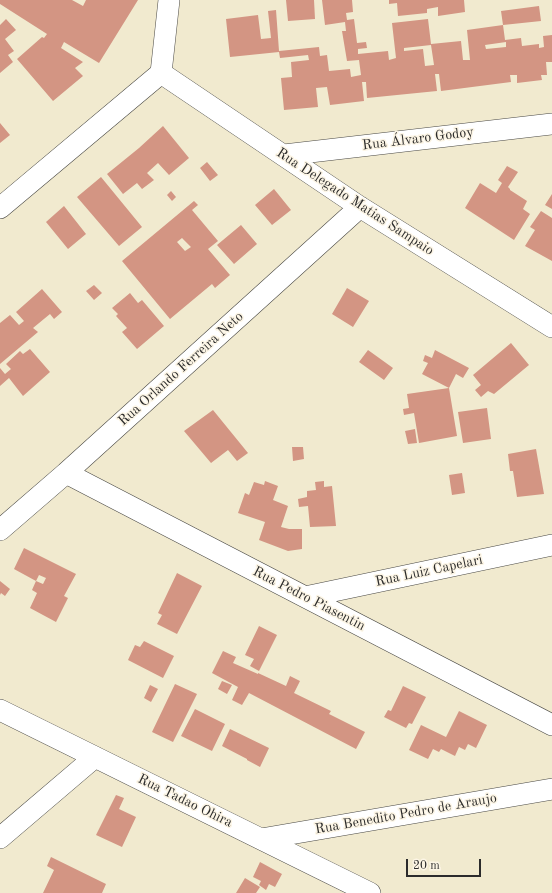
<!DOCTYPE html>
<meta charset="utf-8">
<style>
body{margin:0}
#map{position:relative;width:552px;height:893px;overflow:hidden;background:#f1eacf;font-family:"Old Standard TT",serif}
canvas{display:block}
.scale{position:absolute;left:406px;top:859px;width:75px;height:18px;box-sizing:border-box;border:2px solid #2b2b2b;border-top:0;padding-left:5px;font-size:12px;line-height:14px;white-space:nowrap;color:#2b2b2b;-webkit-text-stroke:3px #fcf5e5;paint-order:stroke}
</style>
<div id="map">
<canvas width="552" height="893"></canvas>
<div class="scale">20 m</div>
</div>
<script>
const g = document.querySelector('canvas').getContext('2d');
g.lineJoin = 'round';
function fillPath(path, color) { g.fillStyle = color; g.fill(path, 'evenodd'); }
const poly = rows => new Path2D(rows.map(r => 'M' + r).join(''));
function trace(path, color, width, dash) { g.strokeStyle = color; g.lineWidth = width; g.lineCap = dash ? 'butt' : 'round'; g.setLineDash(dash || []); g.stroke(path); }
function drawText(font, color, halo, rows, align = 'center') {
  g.font = font + ' "Old Standard TT",serif'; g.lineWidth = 3; g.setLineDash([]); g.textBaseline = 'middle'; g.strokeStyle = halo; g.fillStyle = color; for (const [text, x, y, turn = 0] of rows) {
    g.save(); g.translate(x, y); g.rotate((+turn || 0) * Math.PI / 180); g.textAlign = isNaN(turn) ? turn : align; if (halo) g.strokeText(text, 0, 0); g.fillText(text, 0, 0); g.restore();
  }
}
fillPath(poly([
 [0,0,72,0,83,6,86,0,138,0,99,63,64,42,61,48,83,62,75,68,83,76,53,101,17,59,42,37,44,38,47,34,0,4],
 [286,0,314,0,315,19,288,21],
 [322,0,352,0,353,12,346,13,347,20,354,19,357,43,366,42,367,48,358,49,358,54,388,51,389,60,396,58,392,23,428,19,431,44,461,41,463,60,470,60,467,30,503,25,505,40,521,38,522,46,539,44,539,48,544,47,543,36,552,35,552,62,546,62,547,75,541,75,542,80,517,83,517,75,510,75,511,82,441,91,439,74,435,74,437,91,367,98,366,82,362,82,364,101,330,105,327,87,316,88,318,107,284,110,281,78,292,77,291,62,309,60,308,55,280,58,279,52,230,57,226,19,258,15,261,39,271,38,268,11,276,10,279,51,319,47,320,56,327,55,329,71,350,69,351,77,361,75,359,60,347,61,342,31,346,31,345,22,325,25],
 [506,42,506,47,486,49,485,45],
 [431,45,434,65,425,66,423,49,404,51,404,48],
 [389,0,464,0,465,12,438,16,438,7,427,9,427,13,398,16,397,3,389,4],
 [539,6,541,21,503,25,501,11],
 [6,19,16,30,5,39,14,51,8,55,13,62,0,73,0,25],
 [0,123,10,135,0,143],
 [163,126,189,158,169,175,158,163,147,173,154,180,142,189,137,183,123,194,107,174,139,148],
 [207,162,218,175,210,181,200,168],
 [507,166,518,172,508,187,510,189,510,190,527,201,523,209,530,214,514,240,465,208,480,183,496,193,502,183,498,180],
 [101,177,142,227,119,246,77,197],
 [274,189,291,210,272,225,255,205],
 [171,191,176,197,172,201,167,195],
 [552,194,552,209,545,205],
 [194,201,198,205,192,210,218,241,208,249,230,275,215,288,212,284,170,319,122,261],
 [182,238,191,247,185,251,177,242],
 [64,206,86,234,68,249,46,222],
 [541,211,552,218,552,261,525,246,535,230,530,227],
 [241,225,257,244,234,264,217,245],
 [94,285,102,293,94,300,86,291],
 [347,288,369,301,353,327,332,314],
 [42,289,62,312,54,319,50,314,33,328,38,332,0,364,0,323,10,315,19,325,24,321,16,312],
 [130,293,138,303,142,300,164,326,137,349,122,332,127,328,116,316,118,314,112,308],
 [511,343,529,365,494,394,488,391,481,397,475,390,481,385,473,375],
 [30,349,50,372,23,396,9,378,0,386,0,368,5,374,11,369,6,364,20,351,23,354],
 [368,350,393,368,384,380,359,362],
 [435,350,469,368,463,378,456,374,449,388,457,436,419,443,414,413,404,415,403,409,409,408,407,394,449,388,422,374,428,363,423,361,425,355,432,358],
 [487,408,491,439,463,443,458,412],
 [213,410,248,453,237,461,228,450,211,463,184,431],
 [415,429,417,443,408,444,405,431],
 [292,447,303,447,304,459,293,461],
 [536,449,544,494,517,497,513,471,510,471,508,454],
 [462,473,465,493,452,495,449,475],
 [265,481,278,486,273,500,288,506,281,527,289,529,302,529,302,549,288,551,259,540,265,522,238,513,245,493,249,495,254,482,264,485],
 [324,481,324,487,332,486,336,526,310,527,308,506,299,507,298,499,307,497,307,491,316,490,315,482],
 [24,548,76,574,64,596,68,598,56,622,30,608,37,593,32,590,36,581,14,569],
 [39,575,46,578,43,584,36,581],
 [177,573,202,586,177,634,157,624,162,615,158,613],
 [0,581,10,589,5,596,1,593,0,595],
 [259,626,277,635,259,671,250,666,254,659,245,655],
 [144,641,174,656,163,678,128,660,135,645,140,647],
 [223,651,236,657,233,663,258,674,258,673,286,686,290,676,300,681,294,693,331,711,329,714,365,732,356,749,249,693,242,705,232,700,238,687,212,673],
 [222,681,232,685,227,694,218,689],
 [175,684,197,694,173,742,152,732],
 [150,685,158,689,151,702,144,698],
 [403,686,426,697,412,724,409,723,406,728,384,717,388,710,391,711],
 [195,709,225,724,212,751,181,736],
 [459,711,487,725,476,748,468,744,465,750,459,747,455,756,441,749,439,752,433,749,428,759,409,750,421,725,446,737],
 [230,729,269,748,260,767,247,760,247,759,222,746],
 [116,795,124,798,119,809,136,817,122,847,96,835],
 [51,857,106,884,102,893,43,893,54,870,47,866],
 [260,862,282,874,275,887,269,884,266,890,259,885,261,881,253,877],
 [245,878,260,887,256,893,236,893]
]), '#d39583');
const minor = poly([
 [161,73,360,207,552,327],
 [284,155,552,124],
 [0,208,161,73,169,0],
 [66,473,552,725],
 [0,530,66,473,360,207],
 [305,597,552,545],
 [0,710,370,893],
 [0,838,95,757],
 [261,839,552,789]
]);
trace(minor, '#494844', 22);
trace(minor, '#fff', 21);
drawText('14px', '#2b2b2b', '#fcf5e5', [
 ["Rua Álvaro Godoy",418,139,-7],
 ["Rua Delegado Matias Sampaio",355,202,33],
 ["Rua Orlando Ferreira Neto",181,369,-42],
 ["Rua Luiz Capelari",429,571,-12],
 ["Rua Pedro Piasentin",309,599,27],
 ["Rua Tadao Ohira",185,801,26],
 ["Rua Benedito Pedro de Araujo",406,814,-10]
]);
</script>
